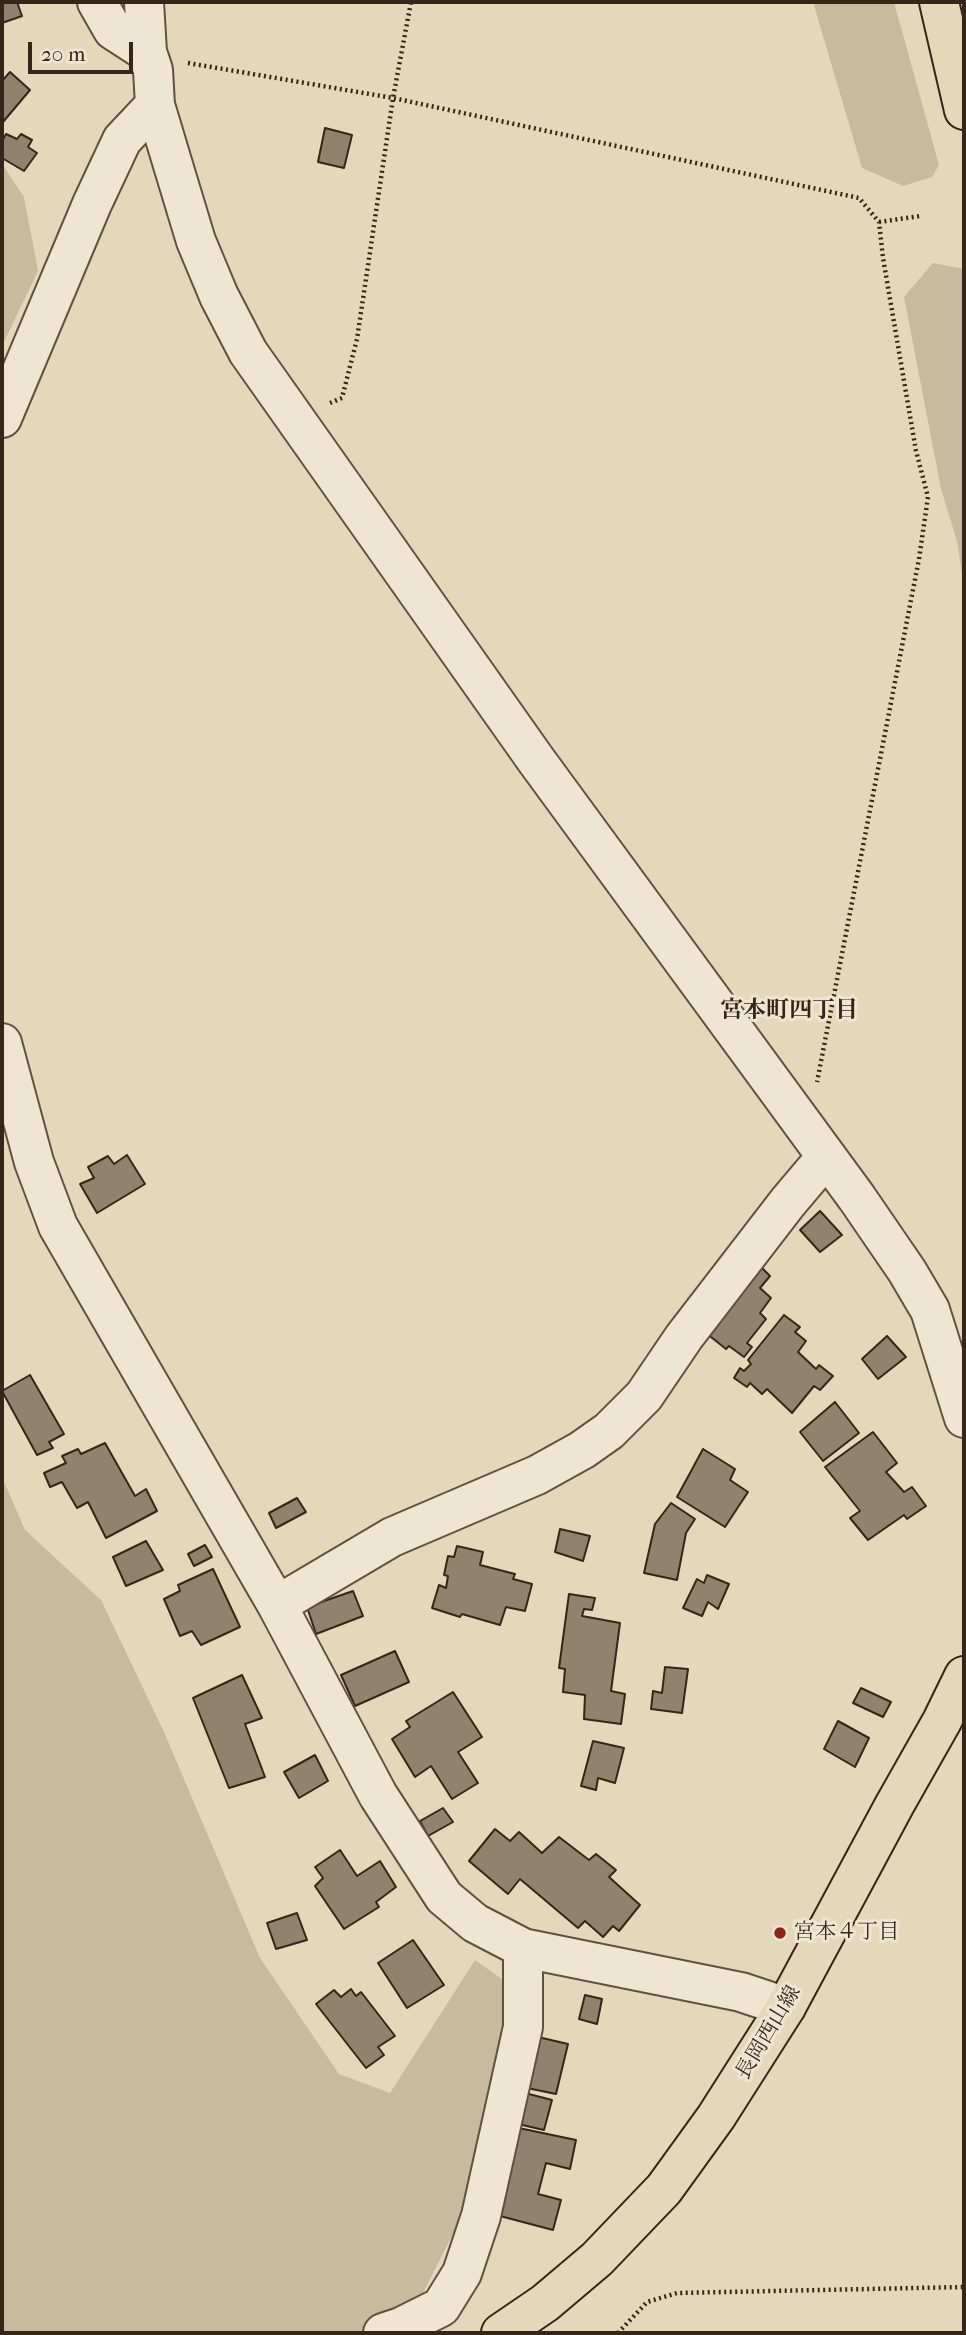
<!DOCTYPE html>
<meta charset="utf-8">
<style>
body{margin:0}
#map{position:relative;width:966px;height:2335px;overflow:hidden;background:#e5d8ba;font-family:"IM FELL French Canon",serif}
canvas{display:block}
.frame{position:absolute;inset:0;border:4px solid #342619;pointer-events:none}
.scale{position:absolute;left:28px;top:42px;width:105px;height:32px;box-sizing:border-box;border:4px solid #342619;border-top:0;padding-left:9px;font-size:21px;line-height:24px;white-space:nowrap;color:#342619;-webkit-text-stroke:5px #eee6d2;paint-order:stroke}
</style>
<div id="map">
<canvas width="966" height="2335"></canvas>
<div class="frame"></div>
<div class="scale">20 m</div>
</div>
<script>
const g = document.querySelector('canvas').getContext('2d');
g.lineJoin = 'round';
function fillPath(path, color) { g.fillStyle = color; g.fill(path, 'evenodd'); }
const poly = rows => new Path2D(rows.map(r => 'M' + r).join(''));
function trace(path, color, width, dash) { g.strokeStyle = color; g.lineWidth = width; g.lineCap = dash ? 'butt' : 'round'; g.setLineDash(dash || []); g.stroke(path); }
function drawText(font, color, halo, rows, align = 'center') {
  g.font = font + ' "IM FELL French Canon","Noto Serif JP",serif'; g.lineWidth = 6; g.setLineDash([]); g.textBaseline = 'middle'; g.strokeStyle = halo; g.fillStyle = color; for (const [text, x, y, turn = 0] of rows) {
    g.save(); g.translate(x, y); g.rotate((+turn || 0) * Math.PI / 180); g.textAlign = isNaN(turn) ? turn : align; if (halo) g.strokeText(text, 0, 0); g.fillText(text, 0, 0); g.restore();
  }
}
fillPath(poly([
 [813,2,894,2,939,165,932,177,903,186,862,168],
 [2,164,24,197,38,271,2,346],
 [933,263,964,269,964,588,957,541,941,489,904,297],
 [2,1477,25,1530,101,1600,164,1732,260,1958,339,2074,390,2093,475,1960,520,1992,496,2107,457,2226,422,2295,380,2333,2,2333]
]), '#c7ba9f');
const building = poly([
 [2,2,17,2,22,16,2,23,2,2],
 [10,72,30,90,3,122,2,81,10,72],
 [325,128,352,135,344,168,318,162,325,128],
 [6,134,17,139,21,134,32,140,28,147,37,153,24,171,2,158,2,141,6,134],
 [127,1155,145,1184,97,1213,80,1184,94,1178,88,1167,108,1156,114,1164,127,1155],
 [820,1211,842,1235,820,1252,800,1230,820,1211],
 [758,1264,770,1276,760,1288,771,1298,760,1313,766,1319,747,1343,752,1347,744,1357,729,1346,726,1349,706,1333,758,1264],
 [784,1315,800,1327,795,1332,806,1341,798,1352,816,1369,819,1365,833,1376,820,1390,814,1386,792,1413,767,1389,762,1394,750,1383,747,1387,734,1378,740,1368,744,1371,751,1364,748,1360,784,1315],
 [887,1336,906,1357,878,1379,862,1359,887,1336],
 [30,1375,64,1434,49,1442,53,1448,37,1455,2,1391,30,1375],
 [835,1402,859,1433,823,1461,800,1432,835,1402],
 [873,1432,897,1463,886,1472,904,1492,912,1487,926,1506,907,1519,904,1515,868,1540,850,1518,860,1511,825,1467,873,1432],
 [105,1443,135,1496,146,1489,157,1511,106,1538,88,1502,77,1508,62,1482,50,1487,44,1473,66,1463,62,1456,78,1449,81,1454,105,1443],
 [703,1449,735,1469,730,1480,748,1492,725,1527,677,1497,703,1449],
 [297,1498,306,1512,276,1528,269,1513,297,1498],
 [671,1503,695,1519,686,1533,677,1580,644,1573,655,1524,671,1503],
 [560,1529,590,1536,583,1561,555,1552,560,1529],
 [146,1541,163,1570,126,1586,113,1557,146,1541],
 [205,1545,212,1557,194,1566,188,1554,205,1545],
 [457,1546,483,1552,480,1565,515,1574,513,1579,532,1584,525,1611,506,1607,500,1625,462,1614,460,1617,432,1608,439,1585,446,1588,448,1576,444,1575,448,1556,454,1557,457,1546],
 [213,1569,240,1627,201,1645,192,1631,180,1636,164,1599,180,1591,178,1585,213,1569],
 [707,1575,729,1584,718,1609,708,1602,702,1616,683,1608,697,1579,704,1583,707,1575],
 [353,1591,363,1616,316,1634,307,1607,353,1591],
 [569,1594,595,1598,592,1610,584,1609,582,1616,620,1623,611,1691,625,1694,621,1724,584,1719,585,1695,563,1692,565,1669,559,1668,569,1594],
 [395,1651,409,1682,355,1706,341,1675,395,1651],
 [665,1667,688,1669,682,1713,651,1709,653,1691,662,1693,665,1667],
 [242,1675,262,1718,245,1724,265,1777,229,1788,193,1698,242,1675],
 [861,1688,891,1702,883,1717,853,1703,861,1688],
 [453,1692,482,1737,458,1752,478,1783,452,1799,431,1766,415,1777,392,1739,410,1727,406,1721,453,1692],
 [838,1721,869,1738,855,1767,824,1749,838,1721],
 [593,1741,624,1748,615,1783,598,1778,596,1790,581,1786,593,1741],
 [315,1755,328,1781,299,1798,284,1772,315,1755],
 [443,1808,453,1822,428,1836,420,1821,443,1808],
 [495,1829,510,1841,519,1832,542,1853,559,1837,589,1860,596,1854,616,1870,609,1877,640,1905,619,1931,613,1926,603,1937,585,1921,578,1928,520,1879,508,1894,469,1861,495,1829],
 [340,1850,357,1876,380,1861,396,1887,376,1902,379,1907,344,1929,315,1886,323,1878,315,1867,340,1850],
 [297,1913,307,1940,276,1949,267,1923,297,1913],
 [413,1940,444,1985,407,2008,378,1963,413,1940],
 [351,1989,356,1996,361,1992,395,2036,378,2047,384,2055,366,2068,316,2004,334,1990,341,1997,351,1989],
 [585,1995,602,1999,597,2024,579,2019,585,1995],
 [538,2037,568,2044,556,2094,527,2088,538,2037],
 [525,2093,552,2100,544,2130,518,2124,525,2093],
 [514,2127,576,2140,570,2169,546,2163,538,2194,561,2200,553,2230,500,2216,514,2127]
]);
fillPath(building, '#90836d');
trace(building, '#342619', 2);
const minor = poly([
 [97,2,113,30,147,52],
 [144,2,147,52,153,70,155,105,173,165,196,241,219,296,248,352,536,760,857,1198,907,1271,930,1310,964,1418],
 [2,418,92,204,122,140,155,105],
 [2,1043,34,1162,58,1226,277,1605,378,1795,444,1897,475,1923,523,1948,741,1992,786,2007],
 [277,1605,392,1537,537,1475,582,1450,609,1431,644,1396,684,1337,788,1202,826,1157],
 [383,2333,401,2327,441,2307,462,2273,481,2216,523,2027,523,1948]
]);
const primary = poly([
 [501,2333,545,2303,597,2259,664,2189,716,2117,786,2007,895,1804,942,1721,964,1676]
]);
const motorway = poly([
 [939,2,964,110]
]);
trace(minor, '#605241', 42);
trace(primary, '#342619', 42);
trace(motorway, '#342619', 42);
trace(poly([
 [188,63,393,98,859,198,879,222,883,258,916,451,928,497,919,559,817,1082],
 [879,222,920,216],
 [330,403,342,398,357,339,393,98,411,2],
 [618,2333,647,2302,677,2293,964,2287]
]), '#342619', 4.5, [2, 3.5]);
trace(minor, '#eee6d2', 38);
trace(primary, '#e5d8ba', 38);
trace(motorway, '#e5d8ba', 38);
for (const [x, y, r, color] of [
 [780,1933,7,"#8f2418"]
]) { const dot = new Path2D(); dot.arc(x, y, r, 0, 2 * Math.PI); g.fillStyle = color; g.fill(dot); trace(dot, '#eee6d2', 2.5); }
drawText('21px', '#342619', '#eee6d2', [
 ["宮本４丁目",794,1933]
], 'left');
drawText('21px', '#342619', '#eee6d2', [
 ["長岡西山線",769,2033,-59]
]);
drawText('bold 23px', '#342619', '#eee6d2', [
 ["宮本町四丁目",789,1011]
]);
</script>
